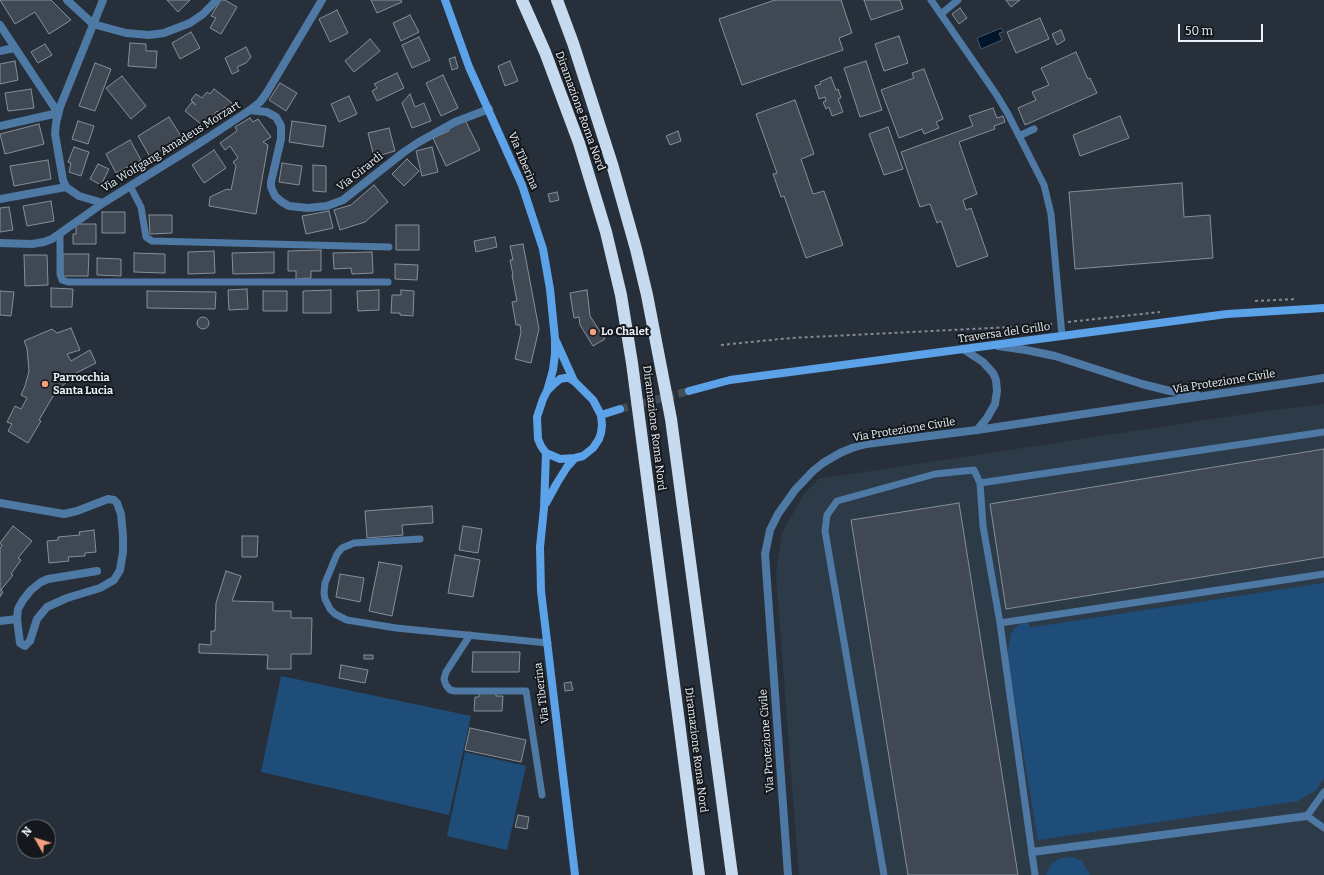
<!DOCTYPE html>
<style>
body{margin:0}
#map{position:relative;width:1324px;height:875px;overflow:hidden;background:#27303a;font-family:Bitter,serif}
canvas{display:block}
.north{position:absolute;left:16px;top:819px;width:40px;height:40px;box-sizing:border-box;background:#14181c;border:1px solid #6a6f74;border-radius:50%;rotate:309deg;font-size:11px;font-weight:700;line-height:16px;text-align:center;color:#ebf1f8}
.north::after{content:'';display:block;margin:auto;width:14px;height:18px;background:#f39f82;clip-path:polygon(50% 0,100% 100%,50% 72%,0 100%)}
.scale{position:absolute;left:1178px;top:24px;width:85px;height:18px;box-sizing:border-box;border:2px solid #ebf1f8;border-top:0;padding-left:5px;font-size:12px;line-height:14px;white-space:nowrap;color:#ebf1f8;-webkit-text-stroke:3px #14181c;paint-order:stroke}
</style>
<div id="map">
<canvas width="1324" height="875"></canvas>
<div class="north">N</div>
<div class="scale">50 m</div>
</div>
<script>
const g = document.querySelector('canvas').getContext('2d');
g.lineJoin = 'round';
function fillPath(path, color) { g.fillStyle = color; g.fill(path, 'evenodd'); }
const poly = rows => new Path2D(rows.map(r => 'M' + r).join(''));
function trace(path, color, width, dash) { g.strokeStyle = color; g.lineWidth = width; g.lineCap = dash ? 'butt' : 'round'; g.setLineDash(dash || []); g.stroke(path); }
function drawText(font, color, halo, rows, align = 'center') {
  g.font = font + ' Bitter,serif'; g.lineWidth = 4; g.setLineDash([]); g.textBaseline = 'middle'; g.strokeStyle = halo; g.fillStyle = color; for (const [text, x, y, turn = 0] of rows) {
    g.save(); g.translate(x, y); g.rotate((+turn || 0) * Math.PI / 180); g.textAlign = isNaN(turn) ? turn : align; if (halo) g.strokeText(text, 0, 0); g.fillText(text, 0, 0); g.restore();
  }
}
fillPath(poly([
 [1324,404,1324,875,799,875,776,575,782,533,804,494,819,479,1259,412]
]), '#2d3b49');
fillPath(poly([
 [1324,583,1324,778,1316,790,1298,801,1038,840,1007,656,1011,634,1016,627,1021,623,1029,622,1029,627,1034,627],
 [281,676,471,716,449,815,261,772],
 [465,752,526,766,507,850,447,836],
 [1071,857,1082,861,1090,875,1046,875,1052,863,1062,858]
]), '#1f4d79');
const water = poly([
 [1001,28,1003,32,999,33,1002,40,981,49,977,38,1001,28]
]);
fillPath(water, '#01152a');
trace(water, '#475768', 1);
const building = poly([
 [0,0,51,0,71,20,49,34,35,12,15,24,0,0],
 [167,0,190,0,178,12,167,0],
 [221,0,225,0,237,7,221,34,210,28,216,18,211,16,221,0],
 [371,0,401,0,402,2,377,13,371,0],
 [775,0,841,0,852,33,839,38,843,50,742,85,719,19,775,0],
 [864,0,900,0,903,9,871,20,864,0],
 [1006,0,1020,0,1011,7,1006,0],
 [960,8,967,18,959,24,952,14,960,8],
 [337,10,348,33,330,42,319,19,337,10],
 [410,15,419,32,401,41,393,23,410,15],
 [1040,18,1049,39,1016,53,1007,32,1040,18],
 [1061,30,1065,40,1057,45,1052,34,1061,30],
 [191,32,200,48,180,59,172,43,191,32],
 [899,36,908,63,884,71,875,44,899,36],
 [419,37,430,60,412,68,402,45,419,37],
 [370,39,380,51,354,72,345,61,370,39],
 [130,43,146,44,146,51,157,51,156,68,128,66,130,43],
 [45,44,52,55,38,63,31,52,45,44],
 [246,47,251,57,246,63,237,67,239,71,232,74,225,58,246,47],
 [1076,52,1088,79,1090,78,1097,93,1025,125,1018,108,1036,100,1032,92,1049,85,1041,68,1076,52],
 [455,57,458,68,452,70,449,59,455,57],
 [15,61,18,80,0,84,0,64,15,61],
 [510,61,518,81,505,86,498,66,510,61],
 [866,61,882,110,860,117,844,68,866,61],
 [95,63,111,69,95,111,79,106,95,63],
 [924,69,943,119,936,122,939,128,924,134,922,129,899,138,881,90,914,78,912,73,924,69],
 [397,73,404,88,377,101,372,91,377,88,374,84,397,73],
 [443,75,458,108,441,116,426,83,443,75],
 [122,76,146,106,131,119,106,88,122,76],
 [831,77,836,90,838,89,841,98,838,99,843,112,832,116,829,107,826,109,823,102,826,101,825,97,819,99,815,86,821,84,820,82,831,77],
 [280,83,297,93,286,111,269,100,280,83],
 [31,89,34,108,8,111,5,93,31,89],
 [214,89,232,103,227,109,225,107,220,113,217,111,212,117,210,116,202,125,185,111,192,102,196,105,191,100,196,94,202,98,207,92,210,94,214,89],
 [410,94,415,107,424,103,431,121,412,128,402,103,410,94],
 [349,96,357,114,339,122,331,104,349,96],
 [795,100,814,154,801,159,813,194,824,191,843,245,806,258,784,196,781,197,773,174,777,173,756,114,795,100],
 [993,108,997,118,1003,116,1005,122,994,126,995,129,959,142,977,194,963,200,966,210,971,208,988,256,957,267,941,221,937,223,930,204,920,207,901,152,973,126,969,116,993,108],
 [1120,116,1129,138,1080,156,1073,135,1120,116],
 [169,117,182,138,150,157,138,136,169,117],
 [250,118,253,122,258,119,271,137,263,142,268,145,256,214,209,206,210,197,227,189,231,190,236,166,233,162,238,158,230,146,225,150,220,143,237,131,235,127,250,118],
 [465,120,480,150,446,166,433,138,449,131,448,128,465,120],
 [78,121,94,126,88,144,72,139,78,121],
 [292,121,326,126,323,147,289,142,292,121],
 [39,124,44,144,5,154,0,134,39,124],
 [888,127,903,169,884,175,869,134,888,127],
 [389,128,395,151,374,157,368,133,389,128],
 [678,131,681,141,670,145,666,136,678,131],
 [130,140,141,160,116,173,106,154,130,140],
 [74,147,89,152,81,176,69,172,71,163,68,162,74,147],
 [432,147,438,172,422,176,416,151,432,147],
 [214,150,226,168,204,183,192,165,214,150],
 [407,159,419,171,404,186,392,174,407,159],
 [48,160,51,179,14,186,10,166,48,160],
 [282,163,302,166,299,185,279,182,282,163],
 [98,164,109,169,101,185,90,179,98,164],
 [313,165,326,166,326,192,313,191,313,165],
 [1182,183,1184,217,1210,215,1213,258,1075,269,1069,192,1182,183],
 [374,185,388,202,365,222,340,230,334,210,351,205,374,185],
 [557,192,559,200,550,202,548,194,557,192],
 [51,201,54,221,27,226,23,206,51,201],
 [9,207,13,230,0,232,0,208,9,207],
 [329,211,333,228,306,234,302,216,329,211],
 [102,212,125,212,125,233,102,233,102,212],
 [149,215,172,215,172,233,150,234,149,215],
 [76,224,96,224,96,244,73,244,73,234,76,234,76,224],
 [396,225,419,225,419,250,396,250,396,225],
 [495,237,497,247,476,252,474,241,495,237],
 [523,244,539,329,531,363,515,359,521,332,520,325,516,325,512,302,517,301,512,275,513,275,510,260,513,260,510,246,523,244],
 [321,250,321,271,311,271,311,278,296,279,296,271,288,271,288,251,321,250],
 [214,251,215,273,188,274,188,252,214,251],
 [274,252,274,273,233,274,232,253,274,252],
 [372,252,373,273,352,274,351,268,334,269,333,253,372,252],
 [134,253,165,254,165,273,134,272,134,253],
 [63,254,89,254,88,276,63,276,63,254],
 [24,255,47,255,48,285,25,286,24,255],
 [97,258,121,259,121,276,97,275,97,258],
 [395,264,418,265,417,280,395,279,395,264],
 [51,288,73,289,72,307,51,307,51,288],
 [247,289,248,309,229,310,228,290,247,289],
 [331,290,331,313,303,313,303,291,331,290],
 [379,290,379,310,358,311,357,291,379,290],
 [401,290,414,291,413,316,400,315,400,313,391,313,392,295,401,295,401,290],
 [587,290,590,316,605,339,593,346,580,325,579,317,574,318,570,293,587,290],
 [0,291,14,292,11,316,0,315,0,291],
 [147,291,216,292,215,309,147,308,147,291],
 [263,291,287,291,287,311,263,311,263,291],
 '197 323a6 6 0 1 1 12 0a6 6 0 1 1-12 0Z',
 [71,328,80,350,67,354,71,361,90,350,96,363,76,373,55,393,39,420,41,421,28,443,8,431,12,424,7,422,15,406,21,409,27,398,21,395,25,386,29,371,27,348,24,341,52,329,57,333,71,328],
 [1324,449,1324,557,1006,609,990,504,1324,449],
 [959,503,1018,875,908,875,851,520,959,503],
 [432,506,433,523,402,525,403,535,367,538,365,511,432,506],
 [13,526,32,541,18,558,21,560,11,574,13,575,1,590,3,592,0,597,0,548,2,546,0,543,13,526],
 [463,526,482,529,478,553,459,550,463,526],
 [94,530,96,552,85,553,85,556,68,557,69,561,49,563,47,541,58,540,58,537,80,535,79,532,94,530],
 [242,536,258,536,257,557,242,557,242,536],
 [455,555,480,560,473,597,448,593,455,555],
 [379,562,402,566,392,616,369,611,379,562],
 [226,571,241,576,232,601,273,602,273,611,291,611,291,618,312,618,311,654,291,654,291,669,267,669,268,655,199,653,199,644,211,645,211,631,215,631,216,603,226,571],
 [340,574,364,578,360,602,336,597,340,574],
 [473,652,520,652,519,672,472,672,473,652],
 [364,655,373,655,373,659,364,659,364,655],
 [341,665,368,670,365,683,339,678,341,665],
 [571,682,573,690,565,691,564,683,571,682],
 [479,693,496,693,496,696,503,696,502,711,474,711,475,697,479,697,479,693],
 [470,728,526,740,521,762,465,750,470,728],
 [518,815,529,817,527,829,515,827,518,815]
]);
fillPath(building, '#3f4853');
trace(building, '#848f9a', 1);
trace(poly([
 [620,409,689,391]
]), '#444d56', 8, [8, 4]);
trace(poly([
 [1255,301,1297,299],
 [1068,322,1160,312],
 [721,345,791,338,1032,326,1052,324]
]), '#828a93', 2, [3, 3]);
trace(poly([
 [931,0,996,94,1008,114,1044,185,1051,214,1062,336],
 [941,14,958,0],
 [1019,136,1034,129],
 [130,186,141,207,146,237,152,241,389,247],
 [60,234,60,274,62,280,68,282,388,282],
 [980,483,1324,432],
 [420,539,354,543,342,548,337,554,325,583,324,593,325,599,330,609,335,614,347,620,396,628,548,643],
 [1000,623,1324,574],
 [470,635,446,672,444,679,446,685,450,690,455,691,526,691,542,795],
 [1324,792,1307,816,1324,828],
 [884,875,825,531,827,515,837,501,935,474,974,470,980,483,983,526,1000,623,1035,875]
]), '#4e79a5', 7);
trace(poly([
 [67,0,93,24,126,33,149,35,164,33,190,23,203,14,217,0],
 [103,0,60,107,56,123,55,134,63,180,66,187,79,196,103,203],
 [0,25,58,113],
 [0,51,14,48],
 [250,110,267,112,276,117,281,126,281,139,271,182,271,187,275,196,282,202,289,206,308,208,327,206,343,200,404,152,419,142,455,122,489,109],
 [0,126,58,113],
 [0,199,66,187],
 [0,243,32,244,44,242,52,239,103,203,206,139,250,110,260,102,266,94,322,0],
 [998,346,1026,350,1055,356,1142,384,1170,391,1196,394],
 [963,349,983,362,993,373,996,380,997,391,995,404,987,418,977,430],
 [0,503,64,514,77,511,108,499,114,500,117,503,121,514,123,536,123,552,120,570,114,580,100,588,67,598,47,607,37,619,30,641,25,646,20,643,17,619],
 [0,621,17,619,18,609,23,600,31,590,41,582,48,579,97,571],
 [1032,852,1307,816],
 [788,875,765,554,770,530,778,514,795,490,813,471,823,463,840,453,852,448,866,444,977,430,1324,378]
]), '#4e79a5', 8);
trace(poly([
 [445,0,469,67,522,185,543,249,550,289,555,339,555,354,553,370,547,391],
 [556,341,574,381],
 [689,391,730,380,1227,314,1324,308],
 [601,415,620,409],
 [546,453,544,508,540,547,541,591,575,875],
 [546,503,557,483,567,467,575,458,583,456,593,448,599,439,601,433,602,425,601,415,593,400,574,381,569,378,565,378,560,379,554,384,547,391,543,399,537,417,538,439,541,446,546,453,560,459,575,458]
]), '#5ba2e9', 8);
trace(poly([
 [522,0,545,52,579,143,606,232,621,295,632,363,699,875],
 [557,0,573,43,612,164,636,249,647,295,671,419,732,875]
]), '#c6daf0', 12);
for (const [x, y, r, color] of [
 [593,332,4,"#f39f82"],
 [45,384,4,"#f39f82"]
]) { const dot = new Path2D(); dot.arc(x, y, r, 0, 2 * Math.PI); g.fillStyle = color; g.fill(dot); trace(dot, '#14181c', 1.5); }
drawText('11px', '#ebf1f8', '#14181c', [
 ["Diramazione Roma Nord",580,111,70],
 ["Via Wolfgang Amadeus Morzart",171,147,-32],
 ["Via Tiberina",523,161,67],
 ["Via Girardi",360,172,-38],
 ["Traversa del Grillo",1004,333,-8],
 ["Via Protezione Civile",1224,382,-9],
 ["Diramazione Roma Nord",654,428,83],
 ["Via Protezione Civile",904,430,-9],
 ["Via Tiberina",542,693,-97],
 ["Via Protezione Civile",767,741,-94],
 ["Diramazione Roma Nord",696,750,83]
]);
drawText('bold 11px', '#ebf1f8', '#14181c', [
 ["Lo Chalet",601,332],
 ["Parrocchia",53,378],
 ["Santa Lucia",53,391]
], 'left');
</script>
